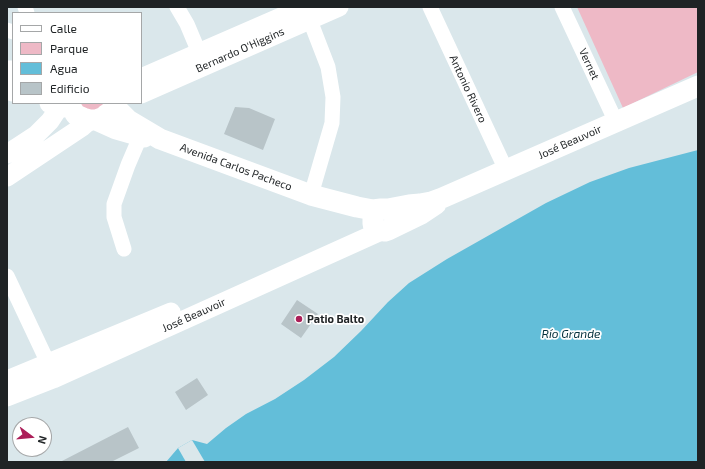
<!DOCTYPE html>
<meta charset="utf-8">
<style>
body{margin:0}
#map{position:relative;width:705px;height:469px;overflow:hidden;background:#dae7eb;font-family:"Exo 2",sans-serif}
canvas{display:block}
.frame{position:absolute;inset:0;border:8px solid #1f2325;pointer-events:none}
.legend{position:absolute;left:12px;top:12px;width:130px;height:92px;box-sizing:border-box;background:#fff;border:1px solid #a5a7a8;margin:0;padding:5px 7px;list-style:none;font-size:12px;color:#1f2325}
.legend li{display:flex;align-items:center;gap:8px;height:20px}
.legend b{width:20px;border:1px solid #a5a7a8}
.north{position:absolute;left:12px;top:417px;width:40px;height:40px;box-sizing:border-box;background:#fff;border:1px solid #a5a7a8;border-radius:50%;rotate:106deg;font-size:11px;font-weight:700;line-height:16px;text-align:center;color:#1f2325}
.north::after{content:'';display:block;margin:auto;width:14px;height:18px;background:#ac1e58;clip-path:polygon(50% 0,100% 100%,50% 72%,0 100%)}
</style>
<div id="map">
<canvas width="705" height="469"></canvas>
<div class="frame"></div>
<ul class="legend">
<li><b style="height:5px;background:#fff"></b>Calle</li>
<li><b style="height:11px;background:#eeb9c6"></b>Parque</li>
<li><b style="height:11px;background:#63bed9"></b>Agua</li>
<li><b style="height:11px;background:#b8c4c8"></b>Edificio</li>
</ul>
<div class="north">N</div>
</div>
<script>
const g = document.querySelector('canvas').getContext('2d');
g.lineJoin = 'round';
function fillPath(path, color) { g.fillStyle = color; g.fill(path, 'evenodd'); }
const poly = rows => new Path2D(rows.map(r => 'M' + r).join(''));
function trace(path, color, width, dash) { g.strokeStyle = color; g.lineWidth = width; g.lineCap = dash ? 'butt' : 'round'; g.setLineDash(dash || []); g.stroke(path); }
function drawText(font, color, halo, rows, align = 'center') {
  g.font = font + ' "Exo 2",sans-serif'; g.lineWidth = 3.5; g.setLineDash([]); g.textBaseline = 'middle'; g.strokeStyle = halo; g.fillStyle = color; for (const [text, x, y, turn = 0] of rows) {
    g.save(); g.translate(x, y); g.rotate((+turn || 0) * Math.PI / 180); g.textAlign = isNaN(turn) ? turn : align; if (halo) g.strokeText(text, 0, 0); g.fillText(text, 0, 0); g.restore();
  }
}
fillPath(poly([
 [577,7,698,7,698,72,623,108],
 [77,103,108,103,92,114]
]), '#eeb9c6');
fillPath(poly([
 [698,150,698,462,166,462,178,448,192,440,207,444,226,428,246,414,275,399,304,380,334,357,361,331,388,302,409,283,447,259,546,203,590,182,629,168]
]), '#63bed9');
fillPath(poly([
 [192,440,205,462,186,462,178,448]
]), '#dae7eb');
fillPath(poly([
 [235,107,249,108,275,119,263,150,224,134],
 [297,300,318,314,301,338,281,324],
 [197,378,208,395,186,410,175,392],
 [128,427,139,448,111,462,60,462]
]), '#b8c4c8');
trace(poly([
 [25,7,27,13],
 [177,7,187,24,203,62],
 [430,7,506,170],
 [562,7,616,122],
 [306,10,328,67,333,97,332,123,311,195],
 [7,30,13,32],
 [124,249,114,217,114,204,128,165,140,137],
 [7,276,48,363,51,373]
]), '#fff', 15);
trace(poly([
 [141,78,304,7],
 [141,94,339,7],
 [7,154,36,135,50,121,62,103],
 [7,177,82,127,90,120],
 [7,380,171,312],
 [7,397,53,379,381,231]
]), '#fff', 19);
trace(poly([
 [7,71,13,71],
 [7,89,13,91],
 [50,103,60,106,71,108],
 [70,103,72,109,76,115,83,118,90,120,96,120,104,117,107,114],
 [113,105,128,120,160,139,311,195,357,207,373,210,381,209],
 [96,120,116,129,144,137],
 [388,209,409,205,420,204,431,202,442,198,698,86],
 [388,230,392,228,395,222,394,214,388,209,381,209,377,211,373,217,373,224,378,230,385,231,388,230,421,214,436,204]
]), '#fff', 21);
for (const [x, y, r, color] of [
 [299,319,4,"#ac1e58"]
]) { const dot = new Path2D(); dot.arc(x, y, r, 0, 2 * Math.PI); g.fillStyle = color; g.fill(dot); trace(dot, '#fff', 1.5); }
drawText('11px', '#1f2325', '#fff', [
 ["Bernardo O'Higgins",240,50,-24],
 ["Vernet",589,64,65],
 ["Antonio Rivero",468,89,65],
 ["José Beauvoir",570,142,-24],
 ["Avenida Carlos Pacheco",236,167,20],
 ["José Beauvoir",194,315,-24]
]);
drawText('bold 11px', '#1f2325', '#fff', [
 ["Patio Balto",307,319]
], 'left');
drawText('italic 12px', '#04313d', '#fff', [
 ["Río Grande",571,334]
]);
</script>
